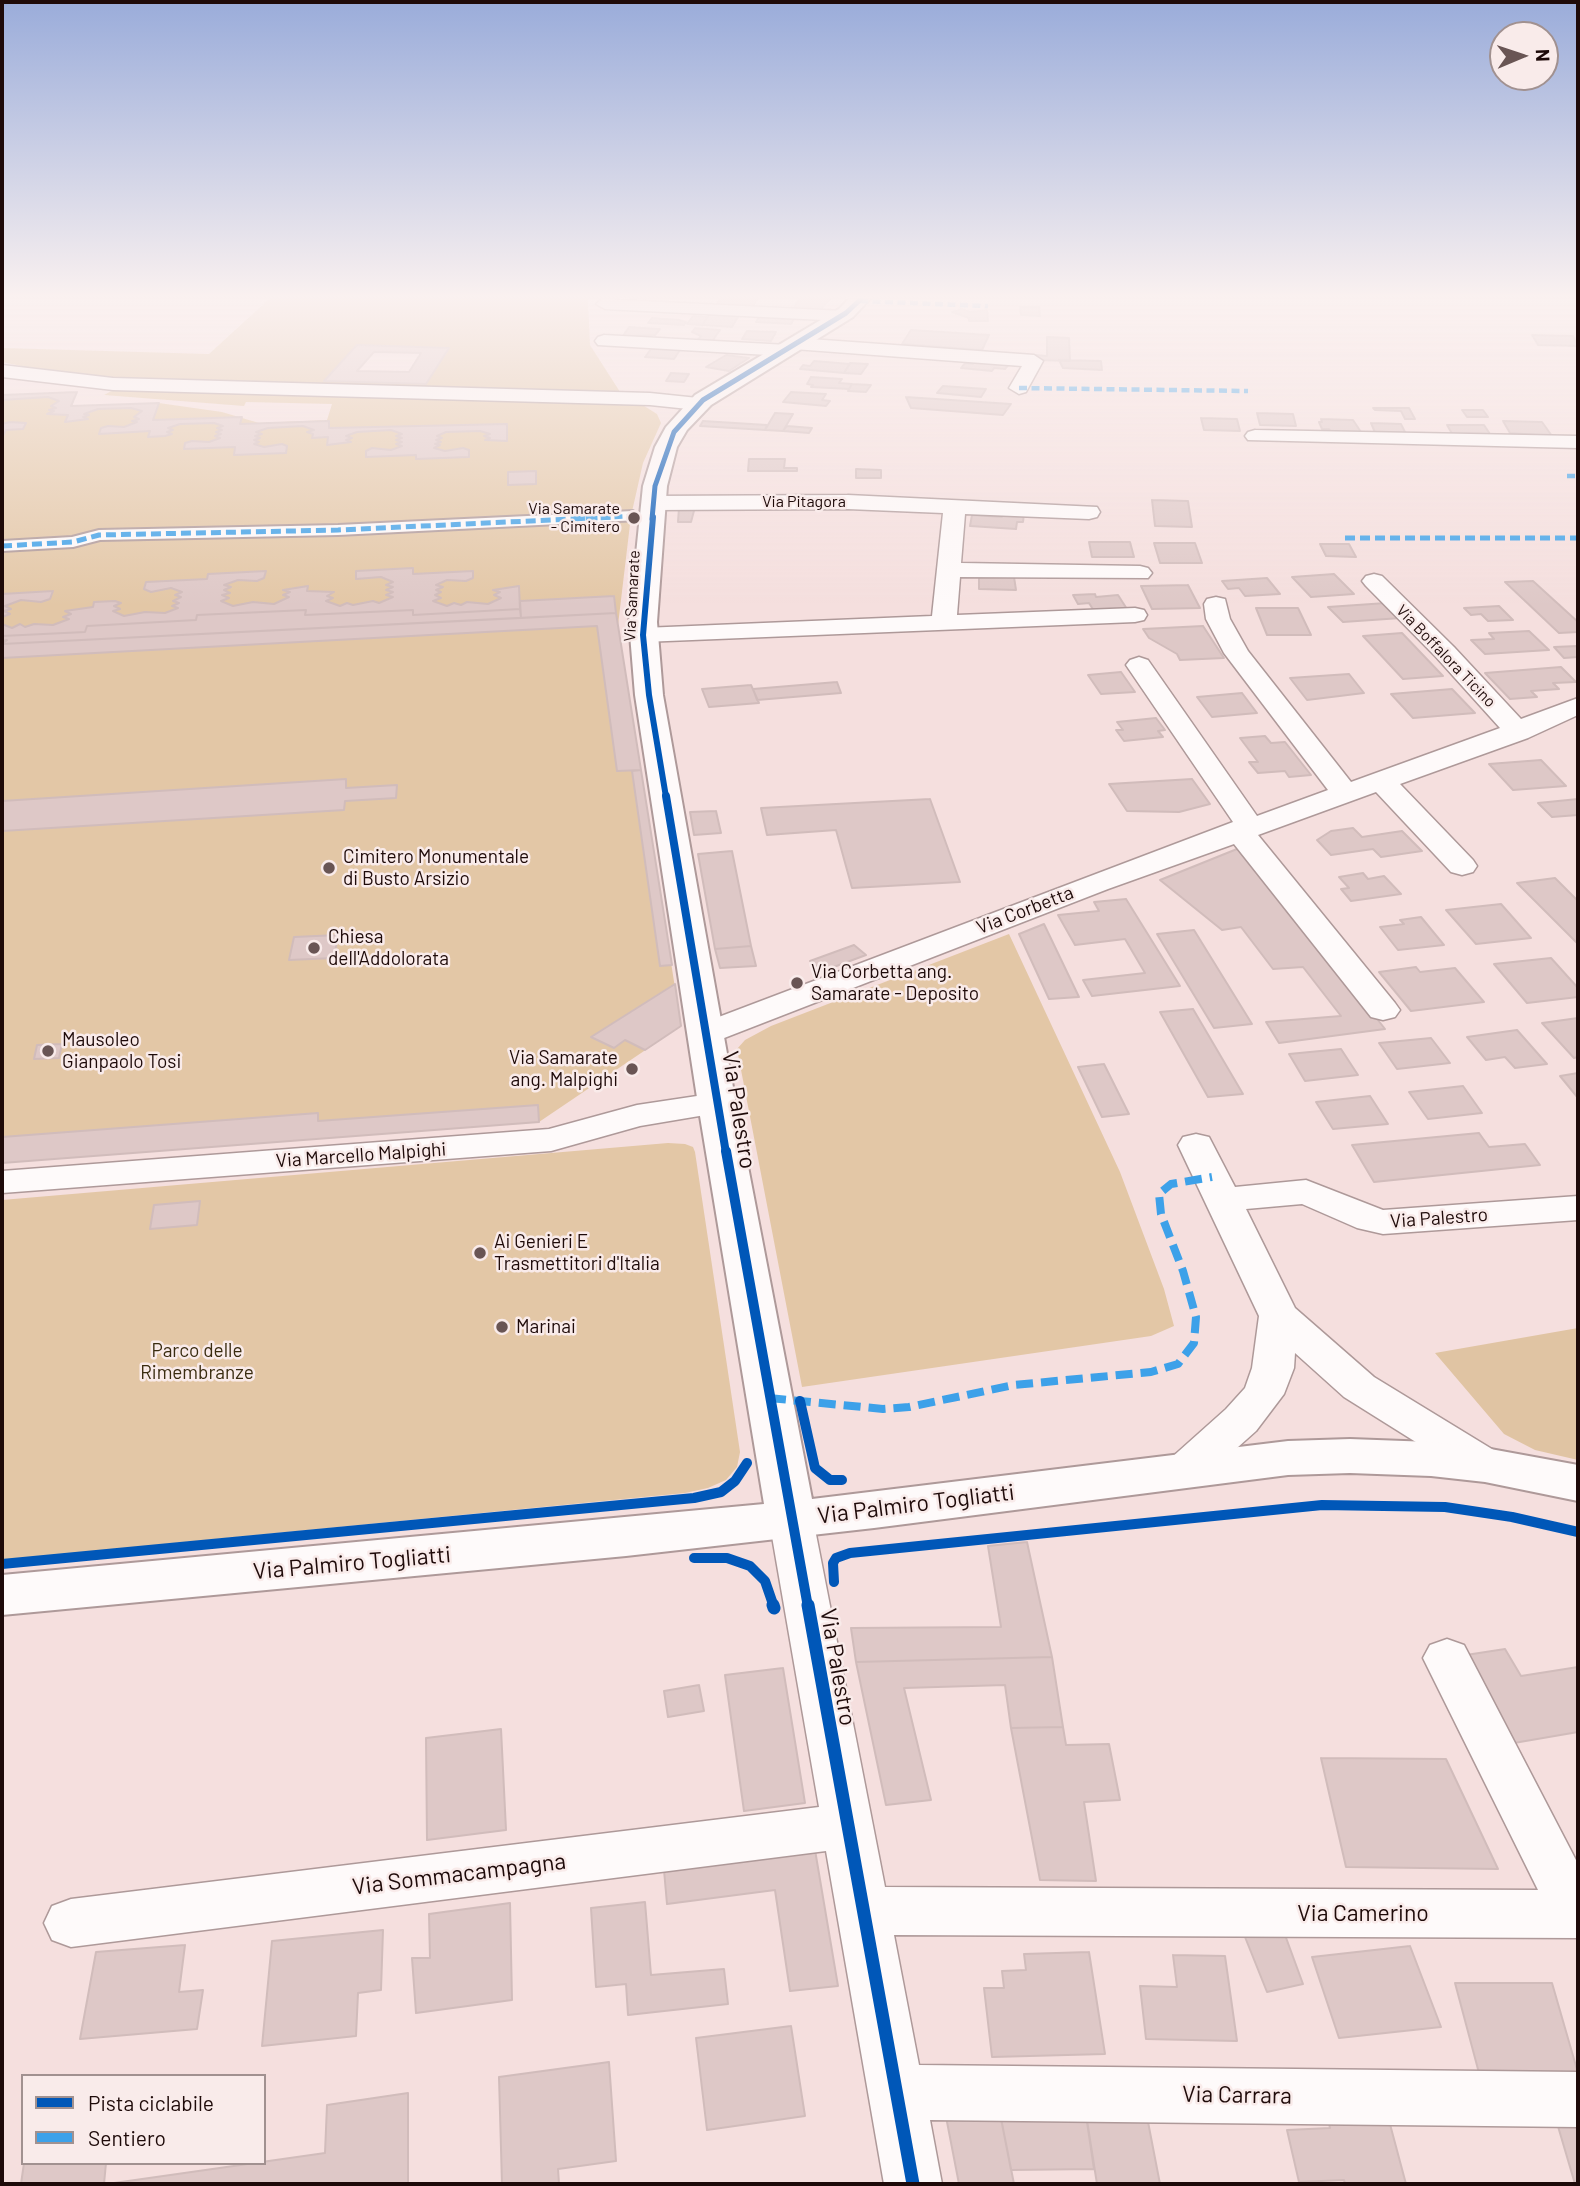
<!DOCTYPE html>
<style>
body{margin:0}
#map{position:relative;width:1580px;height:2186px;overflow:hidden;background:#f5dfde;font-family:Barlow,sans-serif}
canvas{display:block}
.frame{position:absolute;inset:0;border:4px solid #1e0a09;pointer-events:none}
.legend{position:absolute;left:21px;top:2074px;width:245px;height:91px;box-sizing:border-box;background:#f9ebea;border:2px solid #a19190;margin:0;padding:9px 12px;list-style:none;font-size:21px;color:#1e0a09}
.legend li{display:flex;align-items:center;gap:14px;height:35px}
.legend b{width:35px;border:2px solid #a19190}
.north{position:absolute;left:1489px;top:21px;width:70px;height:70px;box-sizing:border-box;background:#f9ebea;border:2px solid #a19190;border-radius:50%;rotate:88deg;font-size:19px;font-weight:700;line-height:28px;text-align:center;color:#1e0a09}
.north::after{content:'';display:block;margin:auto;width:24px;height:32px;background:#695554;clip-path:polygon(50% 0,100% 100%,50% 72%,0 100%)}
</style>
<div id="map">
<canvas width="1580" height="2186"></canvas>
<div class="frame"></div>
<ul class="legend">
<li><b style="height:9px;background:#0057b8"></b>Pista ciclabile</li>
<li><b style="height:9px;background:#3da1e9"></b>Sentiero</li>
</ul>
<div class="north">N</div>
</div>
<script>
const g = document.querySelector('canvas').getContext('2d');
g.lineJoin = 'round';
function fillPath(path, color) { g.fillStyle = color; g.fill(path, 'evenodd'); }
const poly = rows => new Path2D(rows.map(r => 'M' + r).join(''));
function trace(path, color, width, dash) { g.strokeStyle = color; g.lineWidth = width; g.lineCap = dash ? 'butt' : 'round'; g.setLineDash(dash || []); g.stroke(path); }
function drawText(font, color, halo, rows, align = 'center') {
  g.font = font + ' Barlow,sans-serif'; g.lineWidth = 5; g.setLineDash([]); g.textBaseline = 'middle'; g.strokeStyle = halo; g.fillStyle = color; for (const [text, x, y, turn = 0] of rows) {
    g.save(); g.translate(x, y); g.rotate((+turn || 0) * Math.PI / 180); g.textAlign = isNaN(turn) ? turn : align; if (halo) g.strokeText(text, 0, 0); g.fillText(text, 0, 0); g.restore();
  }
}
fillPath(poly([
 [115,389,641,404,657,414,661,423,643,463,631,516,618,625,681,1026,539,1122,2,1163,2,395,77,392,72,406,159,403,222,412,259,423,327,420,332,404,246,402,244,406,104,395],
 [1009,934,1120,1172,1164,1289,1174,1326,1151,1336,802,1387,737,1049,745,1040,771,1026],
 [668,1143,685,1144,693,1147,695,1152,740,1452,737,1467,726,1480,708,1488,685,1493,2,1560,2,1200]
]), '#e3c7a6');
fillPath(poly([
 [269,299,588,299,590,345,622,395,87,380,2,362,2,348,209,354],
 [357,345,448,348,449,349,425,384,325,381],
 [1578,1328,1578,1460,1535,1450,1504,1434,1435,1353]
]), '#e0c4a3');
const building = poly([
 [720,299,757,299,753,306,717,304,720,299],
 [799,299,830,299,819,311,793,310,799,299],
 [1020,307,1039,307,1040,316,1021,315,1020,307],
 [962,309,970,312,987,310,988,321,969,321,969,318,952,312,962,309],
 [712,310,741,312,732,327,702,325,712,310],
 [760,315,795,317,791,324,756,322,760,315],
 [693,316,708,317,702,325,687,324,693,316],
 [652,318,679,320,686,322,684,325,648,323,652,318],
 [629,327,660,329,655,335,623,336,629,327],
 [695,328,720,330,711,343,696,342,701,336,692,332,695,328],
 [911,330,989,335,982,350,902,344,911,330],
 [747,331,776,332,771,341,742,339,747,331],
 [1532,335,1573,336,1578,346,1538,345,1532,335],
 [1047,337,1069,338,1070,361,1037,360,1036,355,1047,356,1047,337],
 [357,345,449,348,426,384,324,381,357,345],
 [374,352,421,353,409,372,357,371,374,352],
 [651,349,680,350,674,359,645,357,651,349],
 [726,355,749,358,729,371,706,367,726,355],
 [1059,360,1101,361,1102,370,1063,368,1059,360],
 [814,361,850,364,844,373,800,369,803,365,810,366,814,361],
 [975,361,1010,363,1005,369,994,368,992,371,961,368,965,363,973,364,975,361],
 [850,363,868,364,861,374,844,373,850,363],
 [671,373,689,374,684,382,666,381,671,373],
 [811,377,842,379,839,383,852,384,849,389,811,387,813,385,807,384,811,377],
 [852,384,871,385,866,392,848,391,852,384],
 [943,386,986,389,981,397,937,393,943,386],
 [77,392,71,406,159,403,153,420,242,417,240,424,329,421,329,428,507,424,507,441,485,440,490,438,484,436,490,434,480,431,446,432,437,436,442,438,436,440,441,442,435,444,440,445,434,448,445,451,463,448,469,450,469,457,416,459,416,455,366,457,366,451,372,448,391,450,402,446,396,444,402,442,396,440,402,438,396,436,402,434,391,430,357,432,346,436,352,438,346,440,351,442,327,445,328,437,312,438,313,434,307,432,314,430,303,426,268,428,256,432,262,434,255,436,260,438,254,440,259,442,254,444,264,447,282,444,287,446,286,453,234,455,235,447,184,449,185,443,192,441,209,442,220,438,215,436,221,434,216,432,222,430,217,428,223,426,214,423,180,424,168,428,173,430,167,432,172,434,165,436,148,437,150,431,99,434,101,428,108,426,124,427,137,422,132,421,139,419,134,417,142,411,131,408,98,409,84,414,89,415,83,417,88,419,65,422,68,415,47,414,54,411,49,410,56,408,51,406,59,401,48,397,2,400,2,395,77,392],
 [791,392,826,394,822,400,830,401,826,406,783,402,791,392],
 [906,397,1011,404,1003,415,911,408,906,397],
 [1373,408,1409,408,1415,419,1405,419,1401,411,1375,410,1373,408],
 [1462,410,1483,410,1488,417,1467,417,1462,410],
 [775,413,793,414,783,431,765,430,775,413],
 [1257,413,1293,414,1296,426,1260,425,1257,413],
 [1201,418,1237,419,1240,431,1204,430,1201,418],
 [1321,419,1353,420,1361,432,1332,433,1329,429,1322,429,1319,422,1322,422,1321,419],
 [703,421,767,425,765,430,700,426,703,421],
 [1503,421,1542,422,1552,436,1510,433,1503,421],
 [10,422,26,423,23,429,6,430,2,438,2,424,10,422],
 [1371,423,1401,424,1406,434,1376,435,1371,423],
 [1447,425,1484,425,1492,437,1454,437,1447,425],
 [787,426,812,428,809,433,783,431,787,426],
 [749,459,785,459,784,468,797,468,797,471,748,471,749,459],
 [856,469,881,470,881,478,856,478,856,469],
 [536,471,536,484,508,485,508,472,536,471],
 [1152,500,1188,501,1192,527,1155,526,1152,500],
 [679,507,695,507,691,522,678,522,679,507],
 [1002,513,1024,514,1023,522,1017,522,1016,529,970,526,972,515,1002,517,1002,513],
 [1089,542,1130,542,1134,557,1092,557,1089,542],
 [1154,543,1195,543,1202,563,1160,563,1154,543],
 [1320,544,1349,544,1356,557,1326,556,1320,544],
 [413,568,413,574,473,571,473,578,466,581,447,580,436,585,443,587,436,590,441,592,435,595,441,598,433,601,447,606,454,603,461,605,467,602,488,604,501,598,494,595,500,592,493,590,519,586,520,609,413,615,413,610,305,615,306,610,197,615,196,620,87,626,85,632,2,636,2,624,12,628,20,624,25,627,34,624,53,625,69,619,63,617,71,614,65,611,93,607,94,602,115,601,121,603,114,606,120,609,113,611,124,616,145,612,165,613,178,608,172,606,179,603,173,601,181,597,175,595,182,592,171,588,151,592,144,589,146,582,207,579,208,574,266,571,264,578,257,581,238,580,224,585,231,587,224,590,230,593,222,595,229,598,221,601,233,606,253,602,274,604,289,597,283,595,290,592,283,590,308,586,307,591,334,592,327,596,333,598,326,601,340,606,347,603,353,605,373,601,379,603,393,597,386,595,393,592,386,590,393,587,386,585,393,582,381,577,356,579,356,571,413,568],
 [1334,574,1354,594,1311,597,1292,577,1334,574],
 [979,576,1014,577,1016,590,979,589,979,576],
 [1267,578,1280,594,1245,596,1239,588,1228,589,1222,581,1267,578],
 [1533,581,1578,622,1578,632,1559,633,1505,582,1533,581],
 [1188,585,1200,608,1152,609,1141,586,1188,585],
 [53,591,50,599,41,602,21,600,5,606,11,609,4,611,10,614,2,617,2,594,53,591],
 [1095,594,1096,597,1118,595,1127,609,1094,611,1089,603,1078,604,1073,595,1095,594],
 [614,596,616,613,521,618,520,601,614,596],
 [1386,603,1401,618,1343,622,1328,607,1386,603],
 [1499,606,1513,620,1488,621,1481,614,1471,615,1464,608,1499,606],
 [1256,608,1298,608,1311,635,1267,635,1256,608],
 [520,609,521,618,2,644,7,640,2,641,2,636,85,632,87,626,196,620,197,615,306,610,305,615,413,610,413,615,520,609],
 [616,613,641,770,617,771,597,626,2,658,2,644,616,613],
 [1203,626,1224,658,1180,660,1177,654,1149,638,1143,629,1203,626],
 [1529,631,1549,650,1485,654,1471,640,1494,639,1489,633,1529,631],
 [1402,633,1443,676,1403,679,1363,636,1402,633],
 [1578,646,1578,657,1564,658,1554,647,1578,646],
 [1561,667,1576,682,1553,683,1559,689,1531,691,1537,697,1510,699,1485,673,1561,667],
 [1121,672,1135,692,1101,694,1088,675,1121,672],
 [1349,674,1364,693,1307,700,1290,678,1349,674],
 [837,682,841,693,757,700,753,689,837,682],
 [751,685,759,703,709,707,702,689,751,685],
 [1452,689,1475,713,1413,718,1391,694,1452,689],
 [1242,693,1257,713,1212,717,1197,697,1242,693],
 [1156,718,1165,730,1158,731,1163,737,1124,741,1116,730,1123,730,1117,722,1156,718],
 [1265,736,1271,743,1285,742,1311,775,1289,777,1285,771,1258,773,1249,762,1258,762,1240,738,1265,736],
 [1541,760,1566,786,1513,790,1489,764,1541,760],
 [641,770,672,965,660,966,632,771,641,770],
 [346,779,346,788,397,785,396,798,345,801,344,810,2,831,2,801,346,779],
 [1192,779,1210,804,1179,812,1127,811,1109,784,1192,779],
 [930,799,960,882,852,888,836,830,767,835,761,808,930,799],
 [1578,799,1578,815,1552,817,1538,803,1578,799],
 [716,811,721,833,694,835,690,812,716,811],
 [1353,828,1362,837,1402,831,1422,851,1381,857,1373,849,1331,855,1317,840,1331,831,1353,828],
 [1237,849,1246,851,1385,1029,1279,1043,1266,1022,1341,1016,1303,967,1273,969,1241,927,1222,930,1160,880,1237,849],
 [732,851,751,946,715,949,698,854,732,851],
 [1363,873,1368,879,1384,876,1401,894,1351,901,1341,889,1349,888,1339,877,1363,873],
 [1555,878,1578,901,1578,944,1517,883,1555,878],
 [1126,899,1180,986,1092,996,1083,980,1145,973,1125,939,1075,945,1058,915,1099,911,1094,902,1126,899],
 [1501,904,1531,938,1476,944,1446,910,1501,904],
 [1421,917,1444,945,1398,950,1380,927,1404,924,1400,920,1421,917],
 [1044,924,1079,997,1049,999,1019,934,1044,924],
 [1194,930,1252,1024,1214,1028,1157,934,1194,930],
 [338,935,334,958,289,960,294,937,338,935],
 [854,945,866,955,823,971,810,961,854,945],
 [751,946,756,966,720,968,715,949,751,946],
 [1551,958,1578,988,1578,997,1527,1003,1494,964,1551,958],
 [1416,967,1420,972,1455,968,1484,1002,1411,1011,1379,972,1416,967],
 [675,984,681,1026,645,1050,625,1040,614,1048,591,1037,675,984],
 [1193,1009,1243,1094,1208,1097,1160,1012,1193,1009],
 [1578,1018,1578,1057,1574,1058,1542,1023,1578,1018],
 [1517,1030,1547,1064,1515,1068,1505,1057,1486,1060,1467,1037,1517,1030],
 [1431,1038,1450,1063,1397,1069,1379,1043,1431,1038],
 [62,1044,59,1058,34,1059,37,1045,62,1044],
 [1341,1049,1358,1075,1305,1081,1289,1054,1341,1049],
 [1104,1064,1129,1114,1102,1117,1078,1067,1104,1064],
 [1578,1073,1578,1098,1560,1076,1578,1073],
 [1463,1086,1482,1113,1428,1119,1409,1092,1463,1086],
 [1370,1096,1388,1124,1333,1129,1316,1102,1370,1096],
 [538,1105,539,1122,2,1163,2,1137,318,1113,318,1121,538,1105],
 [1479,1133,1489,1147,1525,1144,1540,1165,1374,1182,1352,1145,1479,1133],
 [200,1201,197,1225,150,1229,154,1205,200,1201],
 [1027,1542,1052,1657,856,1662,851,1628,1001,1627,988,1546,1027,1542],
 [1505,1649,1521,1676,1578,1667,1578,1732,1514,1743,1466,1655,1505,1649],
 [1052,1657,1063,1727,1011,1728,1005,1685,904,1688,931,1800,886,1805,856,1662,1052,1657],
 [783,1668,805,1803,744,1811,725,1675,783,1668],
 [699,1685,704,1711,668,1717,664,1691,699,1685],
 [1063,1727,1066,1745,1109,1744,1120,1800,1084,1802,1096,1881,1040,1880,1011,1728,1063,1727],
 [501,1729,506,1830,427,1840,426,1738,501,1729],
 [1321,1758,1446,1759,1498,1869,1346,1867,1321,1758],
 [815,1850,838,1986,790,1991,775,1890,667,1904,664,1870,815,1850],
 [645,1902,651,1975,724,1969,728,2004,628,2015,626,1984,596,1987,591,1908,645,1902],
 [510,1903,512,2000,416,2013,412,1958,430,1958,429,1914,510,1903],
 [1239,1922,1281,1924,1303,1984,1267,1992,1239,1922],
 [383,1930,381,1990,358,1993,356,2036,262,2046,272,1941,383,1930],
 [185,1945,179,1992,203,1990,197,2029,80,2039,96,1952,185,1945],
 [1410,1946,1441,2027,1339,2038,1312,1957,1410,1946],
 [1089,1952,1105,2054,992,2057,984,1988,1004,1988,1002,1971,1026,1970,1024,1954,1089,1952],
 [1173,1955,1225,1956,1237,2041,1146,2039,1140,1986,1177,1987,1173,1955],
 [1455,1983,1552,1983,1578,2073,1479,2073,1455,1983],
 [791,2026,805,2116,707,2130,696,2038,791,2026],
 [609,2062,616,2161,558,2169,559,2184,502,2184,499,2077,609,2062],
 [408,2093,408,2184,107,2184,325,2153,327,2105,408,2093],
 [1083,2095,1094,2169,1011,2170,997,2098,1083,2095],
 [1083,2095,1143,2096,1160,2184,1097,2184,1083,2095],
 [942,2096,997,2098,1014,2184,959,2184,942,2096],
 [1387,2113,1406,2184,1345,2184,1344,2180,1299,2182,1287,2130,1330,2128,1327,2115,1387,2113],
 [1557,2123,1578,2123,1578,2184,1575,2184,1557,2123],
 [24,2163,106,2163,104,2184,21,2184,24,2163]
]);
fillPath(building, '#dec8c7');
trace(building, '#d1bcbb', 2);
const pedestrian = poly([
 [633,511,641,516,639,520,338,535,100,540,73,547,2,551,2,541,72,537,99,530,338,525,633,511]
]);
const minor = poly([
 [602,299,843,311,852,316,843,321,605,309,596,304,602,299],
 [604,335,788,345,789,340,796,338,1034,355,1043,361,1026,392,1019,394,1009,388,1022,366,794,349,792,354,785,356,598,345,595,341,598,337,604,335],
 [2,365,113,378,650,393,698,398,705,400,708,404,705,408,698,410,650,405,113,390,2,377,2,365],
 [1255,430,1578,436,1578,448,1248,440,1245,436,1248,432,1255,430],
 [848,495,1097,507,1100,512,1097,517,1089,519,965,514,961,563,1140,566,1148,568,1152,573,1148,578,960,577,957,615,1135,608,1144,610,1147,615,1144,620,1135,622,643,642,634,640,631,635,634,630,643,628,932,616,943,513,848,509,653,510,645,508,642,503,645,498,653,496,848,495],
 [1374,574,1382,576,1454,647,1521,719,1578,698,1578,715,1528,738,1400,784,1473,860,1477,866,1473,872,1462,875,1451,872,1376,792,1258,835,1395,1003,1400,1010,1395,1017,1383,1020,1371,1017,1234,844,1108,889,719,1040,707,1043,695,1040,690,1033,695,1026,1233,822,1126,665,1130,660,1139,657,1148,660,1257,816,1328,790,1224,653,1206,619,1204,604,1207,599,1216,597,1225,599,1230,619,1248,651,1351,782,1500,728,1436,657,1366,586,1362,581,1366,576,1374,574],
 [717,1093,729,1097,735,1104,729,1111,640,1126,551,1151,2,1193,2,1171,549,1129,637,1105,717,1093],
 [1196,1134,1209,1137,1235,1187,1306,1180,1383,1210,1578,1196,1578,1220,1383,1234,1357,1228,1302,1204,1246,1209,1295,1308,1374,1377,1500,1454,1507,1465,1500,1476,1485,1481,1470,1476,1344,1397,1295,1353,1294,1368,1284,1394,1256,1431,1200,1481,1185,1486,1170,1481,1163,1470,1170,1459,1226,1409,1245,1388,1252,1368,1259,1316,1178,1145,1183,1137,1196,1134],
 [791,1502,807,1507,813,1519,885,1887,1538,1890,1423,1658,1430,1645,1447,1639,1464,1645,1578,1864,1577,1938,894,1935,919,2065,1578,2072,1578,2127,930,2120,942,2184,884,2184,826,1851,71,1947,52,1940,44,1923,52,1906,71,1899,819,1807,769,1519,775,1507,791,1502]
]);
const tertiary = poly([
 [849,299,870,299,853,317,711,405,687,430,677,447,667,486,657,622,663,695,736,1104,812,1499,1288,1441,1350,1439,1431,1442,1485,1448,1578,1465,1578,1501,1485,1482,1431,1476,1350,1473,1288,1475,874,1528,626,1556,2,1615,2,1575,764,1504,698,1104,635,695,629,622,643,486,655,447,666,427,695,395,839,309,849,299]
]);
trace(pedestrian, '#ae9999', 4);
trace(minor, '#ae9999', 3);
trace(tertiary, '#ae9999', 4);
fillPath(pedestrian, '#fefafa');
fillPath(minor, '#fefafa');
fillPath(tertiary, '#fefafa');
trace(poly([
 [860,301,988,306],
 [1019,388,1248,391],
 [1567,476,1578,476],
 [577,519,633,516]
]), '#3da1e9', 4.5, [8, 4.5]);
trace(poly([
 [1345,538,1578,538],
 [2,546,73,542,99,535,338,530,614,517]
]), '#3da1e9', 5, [10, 5]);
trace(poly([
 [769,1398,883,1409,909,1407,1014,1385,1151,1372,1178,1364,1194,1343,1196,1317,1183,1271,1161,1214,1159,1194,1171,1184,1212,1177]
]), '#3da1e9', 8, [17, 8]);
trace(poly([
 [652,519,655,486,674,432,703,400,846,313,861,299]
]), '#0057b8', 5);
trace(poly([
 [653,517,643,635,649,695,666,797]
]), '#0057b8', 6);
trace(poly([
 [666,796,726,1153]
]), '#0057b8', 8);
trace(poly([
 [726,1151,808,1607],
 [800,1401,815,1468,830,1480,842,1480],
 [694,1558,727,1558,750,1566,765,1581,774,1607],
 [2,1564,694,1498,721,1492,735,1481,747,1463],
 [834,1582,833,1563,836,1558,850,1553,1322,1505,1445,1507,1512,1517,1578,1532]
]), '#0057b8', 10);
trace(poly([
 [773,1605,774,1608],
 [808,1605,913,2184]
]), '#0057b8', 13);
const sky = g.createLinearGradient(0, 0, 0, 606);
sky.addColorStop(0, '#9aacda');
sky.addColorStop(0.49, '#faf1f0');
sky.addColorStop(1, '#faf1f000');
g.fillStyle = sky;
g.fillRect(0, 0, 1580, 606);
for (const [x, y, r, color] of [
 [634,518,7,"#695554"],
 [329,868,7,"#695554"],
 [314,948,7,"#695554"],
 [797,983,7,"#695554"],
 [48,1051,7,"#695554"],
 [632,1069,7,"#695554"],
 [480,1253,7,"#695554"],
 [502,1327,7,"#695554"]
]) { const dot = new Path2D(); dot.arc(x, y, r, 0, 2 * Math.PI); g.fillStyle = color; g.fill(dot); trace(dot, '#f9ebea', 2.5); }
drawText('16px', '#1e0a09', '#f9ebea', [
 ["Via Pitagora",804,502],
 ["Via Samarate",632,596,-87],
 ["Via Boffalora Ticino",1446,656,46]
]);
drawText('16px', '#1e0a09', '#f9ebea', [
 ["Via Samarate",620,509],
 ["- Cimitero",620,527]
], 'right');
drawText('19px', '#1e0a09', '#f9ebea', [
 ["Cimitero Monumentale",343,857],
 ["di Busto Arsizio",343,879],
 ["Chiesa",328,937],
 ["dell'Addolorata",328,959],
 ["Via Corbetta ang.",811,972],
 ["Samarate - Deposito",811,994],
 ["Mausoleo",62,1040],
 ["Gianpaolo Tosi",62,1062],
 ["Via Samarate",618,1058,"right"],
 ["ang. Malpighi",618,1080,"right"],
 ["Ai Genieri E",494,1242],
 ["Trasmettitori d'Italia",494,1264],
 ["Marinai",516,1327]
], 'left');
drawText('19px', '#1e0a09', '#f9ebea', [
 ["Via Corbetta",1025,910,-21],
 ["Via Marcello Malpighi",361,1155,-4],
 ["Via Palestro",1439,1218,-4]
]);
drawText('19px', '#392b0f', '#f9ebea', [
 ["Parco delle",197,1351],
 ["Rimembranze",197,1373]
]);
drawText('23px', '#1e0a09', '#f9ebea', [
 ["Via Palestro",739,1110,81],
 ["Via Palmiro Togliatti",916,1504,-7],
 ["Via Palmiro Togliatti",352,1563,-5],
 ["Via Palestro",838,1667,80],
 ["Via Sommacampagna",459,1874,-7],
 ["Via Camerino",1363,1913],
 ["Via Carrara",1237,2095,1]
]);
</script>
